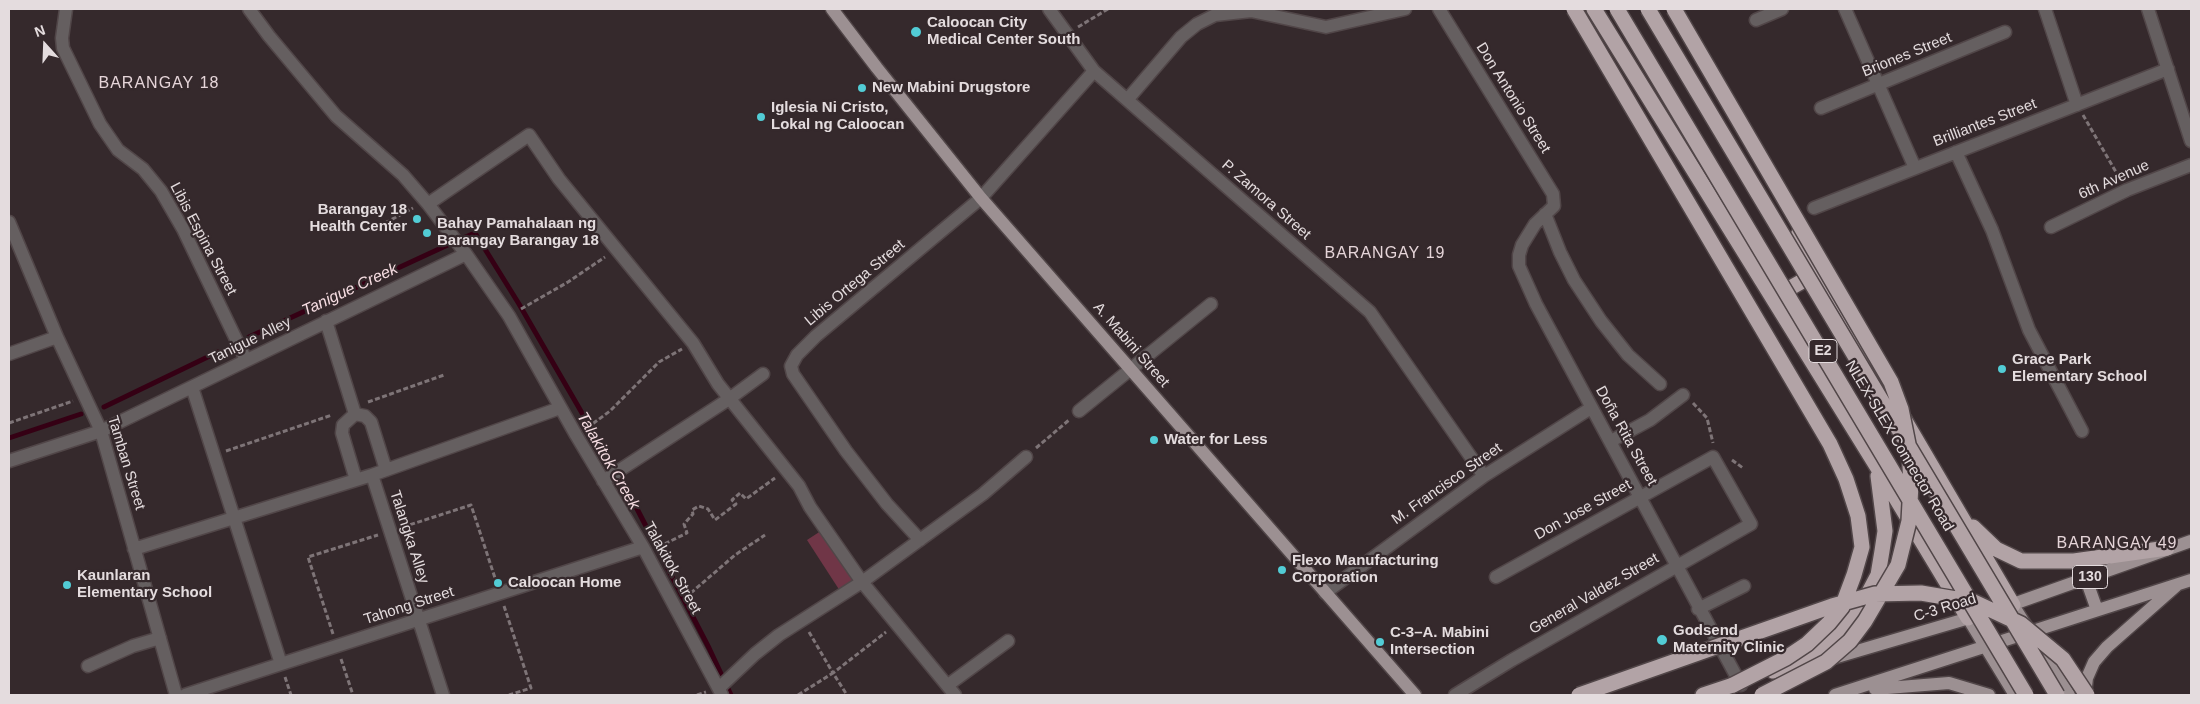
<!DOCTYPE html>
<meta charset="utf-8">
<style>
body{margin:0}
#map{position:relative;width:2200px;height:704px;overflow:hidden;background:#35292c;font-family:Helvetica,sans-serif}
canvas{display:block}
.frame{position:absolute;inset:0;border:10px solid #e4dcde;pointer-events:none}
.north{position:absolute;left:20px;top:20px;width:50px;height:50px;-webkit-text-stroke:4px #35292c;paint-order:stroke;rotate:340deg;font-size:14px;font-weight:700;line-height:20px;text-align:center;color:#e4dcde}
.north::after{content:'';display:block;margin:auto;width:18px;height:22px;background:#e4dcde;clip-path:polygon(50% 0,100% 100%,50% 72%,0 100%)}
</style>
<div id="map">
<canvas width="2200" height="704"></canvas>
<div class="frame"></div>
<div class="north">N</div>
</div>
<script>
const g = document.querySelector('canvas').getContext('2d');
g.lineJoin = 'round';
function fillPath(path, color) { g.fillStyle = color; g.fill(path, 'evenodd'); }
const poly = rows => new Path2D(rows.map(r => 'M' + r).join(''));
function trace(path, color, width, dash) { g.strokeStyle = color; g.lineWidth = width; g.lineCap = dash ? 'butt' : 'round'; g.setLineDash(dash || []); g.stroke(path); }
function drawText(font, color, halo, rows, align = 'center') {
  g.font = font + ' Helvetica,sans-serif'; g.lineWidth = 4.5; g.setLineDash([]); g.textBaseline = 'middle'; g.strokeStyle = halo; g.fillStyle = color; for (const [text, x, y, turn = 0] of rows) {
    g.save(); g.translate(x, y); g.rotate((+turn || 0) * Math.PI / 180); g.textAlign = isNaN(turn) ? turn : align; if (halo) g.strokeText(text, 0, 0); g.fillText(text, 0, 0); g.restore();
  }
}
fillPath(poly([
 [830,525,863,576,840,591,807,540]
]), '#703647');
trace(poly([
 [463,238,475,233,519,304,634,503,709,648,731,695],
 [249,337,452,243],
 [104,407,218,352],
 [9,438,81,414]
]), '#350014', 5);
const minor = poly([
 [66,9,62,38,63,48,100,124,118,150,143,169,161,191,183,229,246,360],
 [249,9,269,36,336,116,403,175,428,204,466,254,509,316,576,435,643,547,722,695],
 [1049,9,1094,71,1370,312,1484,476],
 [1439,9,1553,194,1554,206,1535,224,1522,245,1519,255,1519,266,1536,304,1741,685],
 [1845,9,1915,168],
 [2045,9,2077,105],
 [2148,9,2191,141],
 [1756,20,1782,9],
 [1127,100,1181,37,1197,24,1215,15,1251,11,1326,27,1405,9],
 [1821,108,2005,32],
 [1956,152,1992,230,2029,330,2082,431],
 [428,204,529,135,559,179,693,343,718,384,799,486,810,507,862,582,955,695],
 [1814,208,2168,69],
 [1545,214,1560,252,1574,280,1601,321,1628,355,1660,384],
 [9,222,57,337,101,431,176,695],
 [2051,227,2127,190,2191,165],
 [326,321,355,414,343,425,342,433,356,480],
 [9,354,57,337],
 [192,387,281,664],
 [1079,411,1211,304],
 [355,414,365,416,371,422,386,470],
 [1611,441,1650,420,1683,395],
 [9,461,101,431,466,254],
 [372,475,443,695],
 [603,481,729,399,763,374],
 [920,540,887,504,846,451,793,374,791,366,797,355,816,336,981,198,1094,71],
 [134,549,372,475,560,408],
 [1325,593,1484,476,1591,408],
 [1698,609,1744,586],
 [88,666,133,646,160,638],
 [948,685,1008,641],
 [719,688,755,654,779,635,862,582,983,494,1026,457],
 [185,695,643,547],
 [1455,695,1512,660,1751,524,1713,457,1496,577]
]);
const major = poly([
 [832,9,877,68,981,198,1415,695],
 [2086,579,2097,610],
 [2013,605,2069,695],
 [2005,607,2191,541],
 [1968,618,2015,695],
 [1830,659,1976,616],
 [1875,689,1949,683,1989,695],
 [1835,695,2191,580],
 [2085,695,2087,678,2094,662,2107,647,2176,586]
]);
const highway = poly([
 [1594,9,1876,465,1968,618],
 [1798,235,1817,273,1875,369],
 [1774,297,1817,273],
 [1904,419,2013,605],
 [1973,527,1996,549,2021,561,2074,561,2167,548],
 [1773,671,1798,661,1834,638,1859,611,1878,575,1882,551,1885,531,1878,476],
 [1703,695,1733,685]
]);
trace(minor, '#514648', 15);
trace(major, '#514648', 15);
trace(highway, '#514648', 18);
trace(poly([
 [1078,27,1108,9],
 [2083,115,2120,179],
 [372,230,413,208],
 [521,309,568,282,605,257],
 [368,402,444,375],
 [1693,403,1707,418,1713,443],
 [9,423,73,401],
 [587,428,610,411,659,362,682,349],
 [1036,448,1069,420],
 [226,451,332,415],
 [1732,460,1743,468],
 [403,527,471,505,496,581],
 [658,547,687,533,684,524,693,514,692,510,699,506,708,509,715,520,736,504,732,500,740,493,746,499,775,478],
 [685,598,735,555,765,535],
 [504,606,531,688,509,695],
 [809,632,833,673,886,632],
 [333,634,308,557,378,535],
 [341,659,353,695],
 [285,677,291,695],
 [697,695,706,692],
 [798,695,833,673,847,695]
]), '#7e7477', 3, [5, 2.5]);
trace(minor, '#655f60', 12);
trace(major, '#9c9092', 12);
trace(highway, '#b2a3a6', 15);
const highwayBridge = poly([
 [1574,9,1830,444,1846,479,1858,516,1862,547,1854,575,1842,607,1829,623,1807,644,1786,658,1733,685],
 [1617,9,2026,695],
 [1648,9,2057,695],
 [1674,9,1891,382,1901,409,1909,449,1911,484,1909,521,1898,565,1865,621,1850,641,1826,662,1762,695],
 [1579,695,1832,606,1875,594,1921,593,1974,602,2021,624,2063,659,2087,695]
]);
trace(highwayBridge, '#514648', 18, []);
trace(highwayBridge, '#b2a3a6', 15);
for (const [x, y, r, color] of [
 [916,32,6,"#52ccd5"],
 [862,88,5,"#52ccd5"],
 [761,117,5,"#52ccd5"],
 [417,219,5,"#52ccd5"],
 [427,233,5,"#52ccd5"],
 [2002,369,5,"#52ccd5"],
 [1154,440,5,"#52ccd5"],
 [1282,570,5,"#52ccd5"],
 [498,583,5,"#52ccd5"],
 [67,585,5,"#52ccd5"],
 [1662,640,6,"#52ccd5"],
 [1380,642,5,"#52ccd5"]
]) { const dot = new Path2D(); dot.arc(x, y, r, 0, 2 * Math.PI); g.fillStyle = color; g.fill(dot); trace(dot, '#35292c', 2); }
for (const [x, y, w] of [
 [1823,351,28],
 [2090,577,35]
]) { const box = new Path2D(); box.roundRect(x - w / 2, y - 11.5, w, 23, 4); g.fillStyle = '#35292c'; g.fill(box); trace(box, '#e4dcde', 1); }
drawText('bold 14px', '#e4dcde', null, [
 ["E2",1823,351],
 ["130",2090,577]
]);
drawText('bold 15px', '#e4dcde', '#35292c', [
 ["Caloocan City",927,23],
 ["Medical Center South",927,40],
 ["New Mabini Drugstore",872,88],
 ["Iglesia Ni Cristo,",771,108],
 ["Lokal ng Caloocan",771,125],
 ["Barangay 18",407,210,"right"],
 ["Health Center",407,227,"right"],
 ["Bahay Pamahalaan ng",437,224],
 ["Barangay Barangay 18",437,241],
 ["Grace Park",2012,360],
 ["Elementary School",2012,377],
 ["Water for Less",1164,440],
 ["Flexo Manufacturing",1292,561],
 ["Corporation",1292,578],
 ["Kaunlaran",77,576],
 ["Elementary School",77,593],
 ["Caloocan Home",508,583],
 ["Godsend",1673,631],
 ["Maternity Clinic",1673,648],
 ["C-3–A. Mabini",1390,633],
 ["Intersection",1390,650]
], 'left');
drawText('15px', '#e4dcde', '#35292c', [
 ["Briones Street",1907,55,-22],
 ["Don Antonio Street",1513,98,58],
 ["Brilliantes Street",1985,123,-21],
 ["6th Avenue",2114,180,-24],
 ["P. Zamora Street",1266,200,41],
 ["Libis Espina Street",203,239,62],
 ["Libis Ortega Street",855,283,-40],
 ["Tanigue Alley",250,341,-26],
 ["A. Mabini Street",1131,345,49],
 ["Doña Rita Street",1626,436,61],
 ["NLEX-SLEX Connector Road",1899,446,59],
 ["Tamban Street",126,463,73],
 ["M. Francisco Street",1447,484,-35],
 ["Don Jose Street",1583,510,-29],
 ["Talangka Alley",409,537,72],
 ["Talakitok Street",672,568,61],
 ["General Valdez Street",1594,594,-30],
 ["Tahong Street",409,606,-18],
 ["C-3 Road",1945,608,-17]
]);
g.letterSpacing = '1px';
drawText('16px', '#e6d5d9', '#35292c', [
 ["BARANGAY 18",159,84],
 ["BARANGAY 19",1385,254],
 ["BARANGAY 49",2117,544]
]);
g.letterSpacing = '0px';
drawText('italic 16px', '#f6dde2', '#35292c', [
 ["Tanigue Creek",350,290,-25],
 ["Talakitok Creek",608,461,60]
]);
</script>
